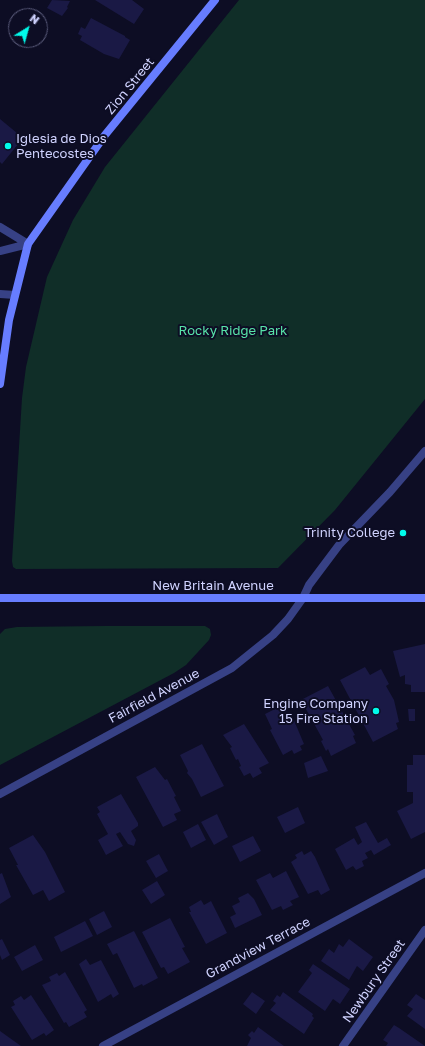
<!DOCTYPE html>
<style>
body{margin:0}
#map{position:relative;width:425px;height:1046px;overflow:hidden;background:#0d0d24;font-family:"Golos Text",sans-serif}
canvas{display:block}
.north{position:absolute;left:8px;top:8px;width:40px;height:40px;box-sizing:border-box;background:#0d0d24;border:1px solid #5b5c7c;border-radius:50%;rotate:37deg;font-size:11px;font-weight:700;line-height:16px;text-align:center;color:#d0d3ff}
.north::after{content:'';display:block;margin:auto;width:14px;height:18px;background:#00fbeb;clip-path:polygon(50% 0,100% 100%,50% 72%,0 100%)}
</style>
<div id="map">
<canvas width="425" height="1046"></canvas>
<div class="north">N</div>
</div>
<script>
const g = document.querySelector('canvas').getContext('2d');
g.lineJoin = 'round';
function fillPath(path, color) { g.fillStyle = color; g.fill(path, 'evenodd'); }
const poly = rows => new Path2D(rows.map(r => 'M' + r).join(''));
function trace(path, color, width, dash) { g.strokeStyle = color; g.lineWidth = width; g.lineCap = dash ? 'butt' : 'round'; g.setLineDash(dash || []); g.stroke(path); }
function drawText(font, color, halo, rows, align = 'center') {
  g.font = font + ' "Golos Text",sans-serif'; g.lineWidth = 4; g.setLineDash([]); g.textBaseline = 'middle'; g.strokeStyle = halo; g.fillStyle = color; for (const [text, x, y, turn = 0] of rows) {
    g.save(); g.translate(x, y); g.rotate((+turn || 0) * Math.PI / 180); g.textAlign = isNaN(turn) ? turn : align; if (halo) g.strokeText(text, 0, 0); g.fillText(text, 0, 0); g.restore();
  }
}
fillPath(poly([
 [239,0,425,0,425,399,335,510,278,568,16,569,13,567,12,561,22,398,26,367,47,277,73,220,105,167],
 [105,626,205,626,210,629,211,635,209,640,186,665,174,673,0,765,0,634,5,629,17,627]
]), '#102e28');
fillPath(poly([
 [52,0,70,1,67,7,68,8,62,16,47,8],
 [95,0,132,0,144,9,134,24],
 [91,18,125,36,125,37,130,40,119,59,104,54,80,40,82,36,78,34,81,27,85,29],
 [0,119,23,138,2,164,0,162],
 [425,644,425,692,411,692,411,685,405,684,405,675,400,677,393,651],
 [365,667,370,675,381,669,389,684,386,686,394,700,399,722,396,723,398,729,373,742,340,680],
 [328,686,355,735,353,736,356,743,331,756,328,749,326,751,321,741,323,740,301,700],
 [283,705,291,719,293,718,304,744,300,746,302,750,294,754,292,750,283,755,270,730,272,729,265,714],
 [408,709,415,709,415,721,409,721],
 [244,724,269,763,259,768,262,773,253,778,250,773,244,776,239,767,241,766,238,759,236,760,230,748,232,747,223,735],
 [202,744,224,786,201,797,192,779,187,773,188,771,180,755],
 [413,755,425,755,425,832,411,839,397,811,413,803,413,792,407,792,407,765,413,765],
 [321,756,328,771,308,778,304,763],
 [155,767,165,780,167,779,176,796,174,797,181,811,174,814,177,820,163,827,136,777],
 [121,794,138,823,138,826,131,831,136,840,134,846,128,844,120,832,116,834,123,846,106,855,98,840,108,834,97,814,100,812,97,807],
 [298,807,305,823,285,833,277,817],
 [217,814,228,837,214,845,201,822],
 [366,822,378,843,387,838,391,845,374,855,371,850,365,853,368,858,362,861,364,866,356,870,353,866,346,870,335,849,354,838,358,845,362,842,355,827],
 [198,824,206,840,191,848,183,832],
 [33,835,45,852,65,892,49,901,43,890,33,895,16,865,18,865,9,848],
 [253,836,261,851,240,862,232,846],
 [302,851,304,855,311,851,315,857,330,890,321,895,318,890,308,894,291,862,297,858,295,855],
 [159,854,168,871,156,878,146,861],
 [286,871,299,897,290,901,293,905,283,910,281,906,272,910,256,880,270,873,273,878],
 [2,873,11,897,0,904,0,874],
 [157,881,165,895,151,904,142,890],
 [248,893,254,899,262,915,235,928,230,917,236,914,232,906,240,902,238,898],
 [201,900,204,905,211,901,227,933,206,944,189,912,191,912,189,907],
 [104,911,112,927,97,935,89,919],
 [170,918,185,947,182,948,190,962,168,974,164,967,161,968,142,932],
 [85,921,93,936,61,952,54,937],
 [134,931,158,978,143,986,142,984,134,988,117,953,113,955,107,944],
 [2,939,10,955,2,960,0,955,0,940],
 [349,939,373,957,363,971,357,966,349,980,321,961,329,949,334,953,339,944,343,947],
 [35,945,43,960,22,971,14,957],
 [86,959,90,965,101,960,119,994,113,998,111,994,98,1002,79,964],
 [313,964,350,989,340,1004,333,999,325,1011,298,992,312,973,309,970],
 [65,972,87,1010,84,1012,87,1017,69,1027,66,1022,64,1023,42,985,51,981,49,977,57,973,59,976],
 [252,992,265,1001,256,1014,243,1004],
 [283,992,313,1014,312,1016,314,1018,304,1034,270,1010,276,1003,273,1001,277,995,280,997],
 [416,994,425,1000,425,1029,407,1016,413,1009,407,1005],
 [31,995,54,1030,46,1036,44,1033,32,1040,11,1007,15,1005,13,1001,21,996,24,1000],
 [394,1025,399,1028,425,1046,386,1046,388,1043,383,1040],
 [258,1027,284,1046,247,1046,251,1038,248,1035,252,1031,254,1033],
 [0,1031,21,1046,0,1046]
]), '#1a1945');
trace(poly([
 [0,227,28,244],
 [0,251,28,244],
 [0,294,15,295],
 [303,598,309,585,339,545,390,492,425,451],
 [103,1046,425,873],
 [343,1046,425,930]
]), '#374185', 8);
trace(poly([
 [0,794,232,668,273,635,288,619,303,598]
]), '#374185', 8);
trace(poly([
 [0,384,9,320,28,244,105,135,215,0],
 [0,598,425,598]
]), '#677dff', 8);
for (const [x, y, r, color] of [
 [8,146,4,"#00fbeb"],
 [403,533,4,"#00fbeb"],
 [376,711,4,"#00fbeb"]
]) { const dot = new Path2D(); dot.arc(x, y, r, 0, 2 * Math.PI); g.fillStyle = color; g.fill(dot); trace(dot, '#0d0d24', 1.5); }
drawText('13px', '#d0d3ff', '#0d0d24', [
 ["Zion Street",130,86,-51],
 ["New Britain Avenue",213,586],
 ["Fairfield Avenue",154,696,-28],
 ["Grandview Terrace",258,948,-28],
 ["Newbury Street",374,981,-55]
]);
drawText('13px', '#d0d3ff', '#0d0d24', [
 ["Iglesia de Dios",16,139,"left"],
 ["Pentecostes",16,154,"left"],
 ["Trinity College",395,533],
 ["Engine Company",368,704],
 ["15 Fire Station",368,719]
], 'right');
drawText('13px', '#58e3a9', '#0d0d24', [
 ["Rocky Ridge Park",233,331]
]);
</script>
